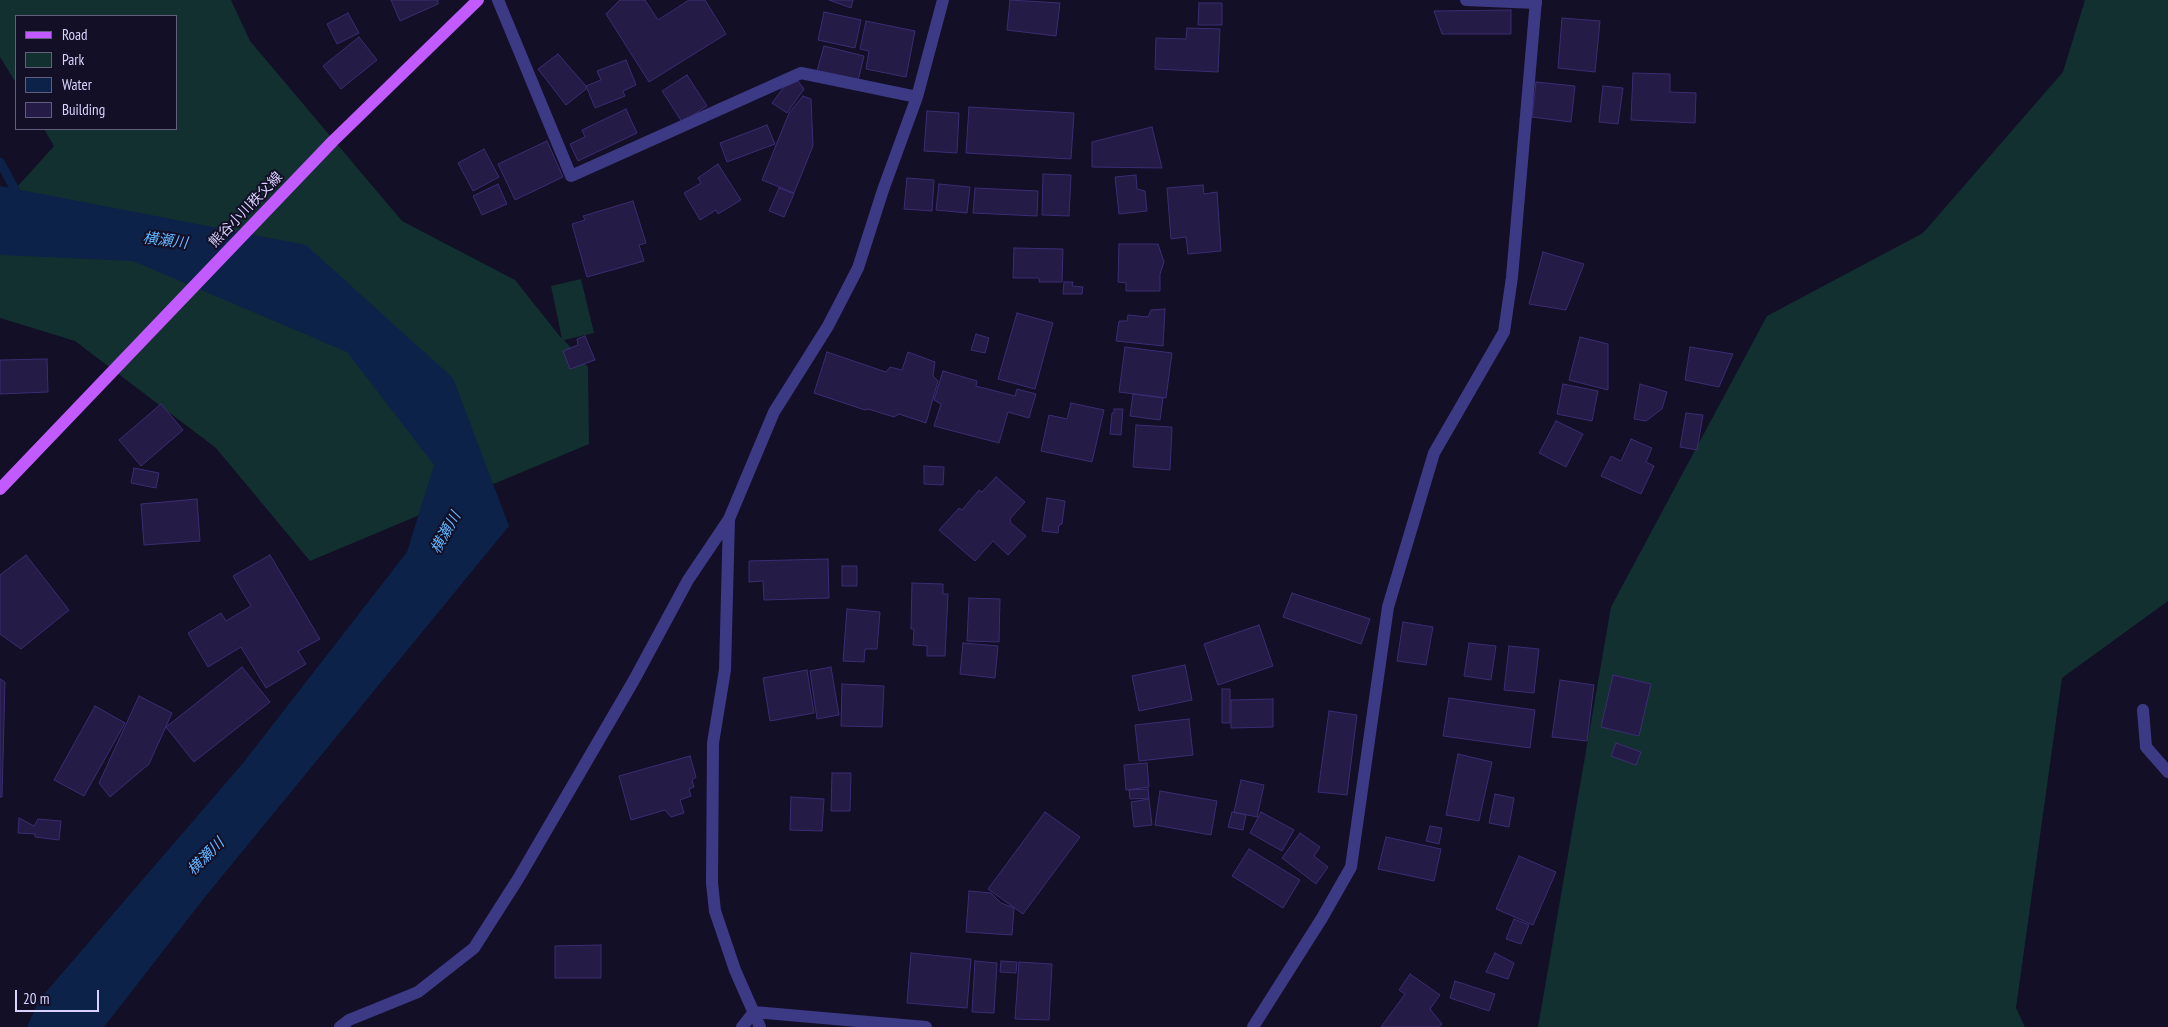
<!DOCTYPE html>
<meta charset="utf-8">
<style>
body{margin:0}
#map{position:relative;width:2168px;height:1027px;overflow:hidden;background:#130f26;font-family:"PT Sans Narrow",sans-serif}
canvas{display:block}
.legend{position:absolute;left:15px;top:15px;width:162px;height:115px;box-sizing:border-box;background:#130f26;border:1px solid #625e7d;margin:0;padding:6px 9px;list-style:none;font-size:15px;color:#d9d4ff}
.legend li{display:flex;align-items:center;gap:10px;height:25px}
.legend b{width:25px;border:1px solid #625e7d}
.scale{position:absolute;left:15px;top:990px;width:84px;height:22px;box-sizing:border-box;border:2px solid #d9d4ff;border-top:0;padding-left:6px;font-size:15px;line-height:18px;white-space:nowrap;color:#d9d4ff;-webkit-text-stroke:4px #130f26;paint-order:stroke}
</style>
<div id="map">
<canvas width="2168" height="1027"></canvas>
<ul class="legend">
<li><b style="height:6px;background:#c25bff"></b>Road</li>
<li><b style="height:14px;background:#12302f"></b>Park</li>
<li><b style="height:14px;background:#0c2248"></b>Water</li>
<li><b style="height:14px;background:#241b47"></b>Building</li>
</ul>
<div class="scale">20 m</div>
</div>
<script>
const g = document.querySelector('canvas').getContext('2d');
g.lineJoin = 'round';
function fillPath(path, color) { g.fillStyle = color; g.fill(path, 'evenodd'); }
const poly = rows => new Path2D(rows.map(r => 'M' + r).join(''));
function trace(path, color, width, dash) { g.strokeStyle = color; g.lineWidth = width; g.lineCap = dash ? 'butt' : 'round'; g.setLineDash(dash || []); g.stroke(path); }
function drawText(font, color, halo, rows, align = 'center') {
  g.font = font + ' "PT Sans Narrow","Noto Sans JP",sans-serif'; g.lineWidth = 4; g.setLineDash([]); g.textBaseline = 'middle'; g.strokeStyle = halo; g.fillStyle = color; for (const [text, x, y, turn = 0] of rows) {
    g.save(); g.translate(x, y); g.rotate((+turn || 0) * Math.PI / 180); g.textAlign = isNaN(turn) ? turn : align; if (halo) g.strokeText(text, 0, 0); g.fillText(text, 0, 0); g.restore();
  }
}
fillPath(poly([
 [0,0,231,0,250,41,402,221,515,280,562,339,551,286,581,279,594,333,564,340,588,367,589,444,310,561,216,448,75,341,0,318,0,206,54,146,44,129,176,129,176,16,16,16,16,83,0,57],
 [2085,0,2168,0,2168,601,2062,678,2016,1008,2025,1027,1538,1027,1611,607,1767,316,1923,233,2063,72]
]), '#12302f');
fillPath(poly([
 [0,186,306,245,453,378,509,526,205,897,104,1027,27,1027,39,1000,243,763,407,552,434,465,347,352,133,261,0,255]
]), '#0c2248');
trace(poly([
 [0,162,20,199]
]), '#0c2248', 9);
const building = poly([
 [391,0,438,0,438,4,400,21,391,0],
 [620,0,645,0,658,20,689,0,705,0,726,34,649,82,606,14,620,0],
 [829,0,853,0,851,8,829,0],
 [1010,0,1060,3,1056,36,1007,30,1010,0],
 [1199,3,1222,3,1222,25,1198,25,1199,3],
 [1511,10,1511,34,1442,34,1434,11,1511,10],
 [824,12,861,20,855,48,818,40,824,12],
 [348,13,359,33,337,44,327,24,348,13],
 [1562,18,1600,21,1595,72,1558,68,1562,18],
 [866,21,915,31,906,77,866,69,869,51,860,49,866,21],
 [1187,28,1220,29,1218,72,1155,69,1156,38,1186,39,1187,28],
 [359,37,377,60,341,89,323,66,359,37],
 [824,46,864,56,858,81,817,71,824,46],
 [558,54,586,86,586,89,566,105,538,69,558,54],
 [626,60,636,85,623,91,625,96,595,108,586,86,601,80,597,71,626,60],
 [1633,73,1670,74,1670,92,1696,93,1695,123,1631,120,1633,73],
 [687,75,707,106,682,122,662,91,687,75],
 [798,81,804,89,787,113,772,103,784,87,798,81],
 [1536,82,1575,86,1571,122,1532,117,1536,82],
 [1603,86,1623,88,1618,124,1599,122,1603,86],
 [803,96,811,99,813,146,794,193,762,180,789,113,803,96],
 [969,107,1074,113,1071,159,966,153,969,107],
 [626,109,637,133,578,161,570,144,585,137,582,130,626,109],
 [927,111,959,113,957,153,924,151,927,111],
 [767,125,775,144,727,162,720,143,767,125],
 [1152,127,1162,168,1092,167,1092,142,1152,127],
 [547,141,563,177,515,200,498,164,547,141],
 [484,149,499,177,473,191,458,163,484,149],
 [718,164,741,200,718,214,716,210,700,220,684,193,701,183,698,178,718,164],
 [1043,174,1071,175,1069,216,1042,215,1043,174],
 [1136,175,1137,189,1145,191,1147,211,1119,214,1115,177,1136,175],
 [907,178,934,180,932,211,904,209,907,178],
 [498,184,507,204,482,215,473,196,498,184],
 [939,184,970,187,967,213,936,210,939,184],
 [1203,185,1204,194,1217,192,1221,251,1188,254,1186,237,1171,239,1167,188,1203,185],
 [779,188,794,194,784,217,769,211,779,188],
 [975,188,1038,191,1037,216,973,213,975,188],
 [633,201,646,243,639,245,644,261,587,277,572,224,585,220,583,216,633,201],
 [1119,244,1158,244,1164,262,1160,274,1160,291,1126,291,1126,283,1118,282,1119,244],
 [1014,248,1063,249,1062,282,1039,282,1039,278,1013,278,1014,248],
 [1543,252,1584,264,1566,310,1529,304,1543,252],
 [1064,282,1073,282,1072,286,1083,287,1082,294,1063,294,1064,282],
 [1165,309,1163,346,1116,341,1119,321,1127,321,1128,315,1148,317,1151,310,1165,309],
 [1017,313,1053,323,1035,389,998,379,1017,313],
 [976,334,989,338,985,353,971,350,976,334],
 [585,336,595,360,570,369,563,351,578,345,577,339,585,336],
 [1580,337,1608,344,1608,390,1569,380,1580,337],
 [1125,347,1172,353,1166,398,1119,392,1125,347],
 [1690,347,1733,354,1719,387,1685,380,1690,347],
 [827,352,886,372,890,367,902,370,908,352,935,362,933,376,938,381,926,423,899,414,894,417,868,409,865,410,814,393,827,352],
 [47,359,48,392,0,394,0,360,47,359],
 [943,371,977,381,976,386,1015,396,1017,389,1036,394,1029,418,1008,412,999,443,934,426,941,404,934,400,943,371],
 [1563,384,1598,391,1592,421,1557,414,1563,384],
 [1640,384,1667,392,1662,409,1646,421,1634,419,1640,384],
 [1133,394,1163,398,1160,420,1130,416,1133,394],
 [1071,403,1104,410,1092,462,1041,451,1049,415,1067,419,1071,403],
 [161,404,183,430,141,466,119,440,161,404],
 [1114,409,1123,409,1121,435,1110,434,1112,413,1114,413,1114,409],
 [1686,413,1703,415,1697,450,1680,447,1686,413],
 [1556,421,1583,434,1566,467,1539,453,1556,421],
 [1136,425,1172,427,1170,470,1133,467,1136,425],
 [1631,439,1652,448,1646,462,1654,466,1641,494,1601,476,1611,456,1621,461,1631,439],
 [924,466,944,467,943,485,924,484,924,466],
 [134,468,159,473,156,488,131,483,134,468],
 [996,477,1025,502,1010,519,1011,523,1026,536,1008,555,993,541,975,561,939,530,959,508,962,510,979,490,982,492,996,477],
 [1047,498,1065,501,1062,524,1059,525,1058,533,1042,531,1047,498],
 [197,499,200,541,144,545,141,504,197,499],
 [26,555,69,610,21,649,0,634,0,575,26,555],
 [270,555,320,639,298,651,306,664,266,688,241,647,208,667,188,633,221,613,226,621,251,606,233,576,270,555],
 [828,559,829,598,764,600,763,581,749,582,749,561,828,559],
 [842,566,857,566,857,586,842,586,842,566],
 [912,583,943,584,943,594,948,594,945,656,927,656,927,646,913,645,914,629,911,629,912,583],
 [1292,593,1370,619,1361,644,1283,617,1292,593],
 [969,598,1000,599,999,642,967,641,969,598],
 [847,609,880,612,877,649,865,649,864,662,843,661,847,609],
 [1403,622,1433,627,1426,665,1397,661,1403,622],
 [1259,625,1273,666,1218,685,1204,644,1259,625],
 [963,643,998,646,995,678,960,674,963,643],
 [1469,643,1496,646,1491,680,1464,676,1469,643],
 [1509,646,1539,649,1534,693,1504,690,1509,646],
 [1185,665,1192,700,1139,711,1132,676,1185,665],
 [242,667,270,702,194,762,166,727,242,667],
 [831,667,839,715,817,719,810,671,831,667],
 [807,670,814,713,770,721,763,678,807,670],
 [1613,675,1651,684,1639,736,1601,727,1613,675],
 [0,679,5,682,2,797,0,797,0,679],
 [1560,680,1594,685,1587,741,1552,737,1560,680],
 [842,684,884,686,882,727,841,726,842,684],
 [1222,689,1230,689,1230,723,1222,723,1222,689],
 [139,696,172,713,149,764,110,797,99,783,139,696],
 [1449,698,1535,710,1530,748,1443,736,1449,698],
 [1273,699,1273,727,1231,728,1231,700,1273,699],
 [95,706,125,723,84,796,54,780,95,706],
 [1329,711,1357,715,1347,795,1318,792,1329,711],
 [1189,719,1193,755,1139,761,1135,725,1189,719],
 [1616,743,1641,752,1636,765,1611,756,1616,743],
 [1458,754,1492,762,1479,821,1446,815,1458,754],
 [690,756,696,777,692,780,694,787,689,789,691,796,680,800,684,813,671,817,665,810,631,820,619,776,690,756],
 [1147,763,1149,787,1126,790,1124,765,1147,763],
 [832,773,851,773,850,811,831,811,832,773],
 [1241,780,1264,785,1257,817,1234,812,1241,780],
 [1148,789,1149,798,1130,799,1129,790,1148,789],
 [1160,791,1217,801,1211,835,1155,825,1160,791],
 [1495,794,1514,798,1509,827,1489,823,1495,794],
 [791,797,824,799,822,831,790,830,791,797],
 [1149,799,1152,825,1134,827,1131,802,1149,799],
 [1045,812,1080,837,1023,914,988,889,1045,812],
 [1232,812,1246,815,1243,830,1228,827,1232,812],
 [1261,812,1294,830,1282,851,1250,833,1261,812],
 [19,818,34,826,38,819,61,821,59,840,35,837,35,834,18,833,19,818],
 [1430,826,1442,828,1439,844,1426,841,1430,826],
 [1300,833,1320,847,1314,856,1328,867,1316,884,1282,858,1300,833],
 [1386,837,1441,849,1434,881,1378,869,1386,837],
 [1249,849,1300,880,1283,908,1232,876,1249,849],
 [1519,856,1556,872,1533,925,1496,909,1519,856],
 [969,891,991,893,1001,903,1014,908,1012,935,966,932,969,891],
 [1514,919,1529,925,1521,944,1506,939,1514,919],
 [601,945,601,978,555,978,555,946,601,945],
 [911,953,971,959,967,1008,907,1003,911,953],
 [1495,953,1514,963,1508,979,1486,972,1495,953],
 [975,961,997,963,994,1013,972,1012,975,961],
 [1001,961,1017,962,1016,973,1000,972,1001,961],
 [1019,962,1052,964,1049,1020,1015,1019,1019,962],
 [1410,974,1440,995,1430,1009,1442,1024,1439,1027,1381,1027,1405,994,1399,990,1410,974],
 [1455,981,1495,994,1489,1011,1450,998,1455,981]
]);
fillPath(building, '#241b47');
trace(building, '#3b2d73', 1);
trace(poly([
 [1466,0,1536,3],
 [742,1027,754,1012]
]), '#3d3a85', 12);
trace(poly([
 [498,0,571,176,801,73,917,97],
 [729,519,725,670,713,743,712,883,715,911,735,970,760,1027],
 [2143,710,2146,747,2168,772],
 [754,1012,926,1027],
 [340,1027,349,1020,418,992,474,948,518,879,634,680,688,580,729,519,774,412,828,326,858,268,883,190,917,97,943,0],
 [1253,1027,1322,918,1351,867,1388,607,1434,453,1504,332,1512,277,1536,0]
]), '#3d3a85', 12);
trace(poly([
 [0,489,333,141,478,0]
]), '#c25bff', 12);
drawText('14px', '#d9d4ff', '#130f26', [
 ["熊谷小川秩父線",246,210,-46]
]);
drawText('italic 15px', '#62b6ff', '#130f26', [
 ["横瀬川",165,241,7],
 ["横瀬川",446,533,-61],
 ["横瀬川",206,857,-45]
]);
</script>
